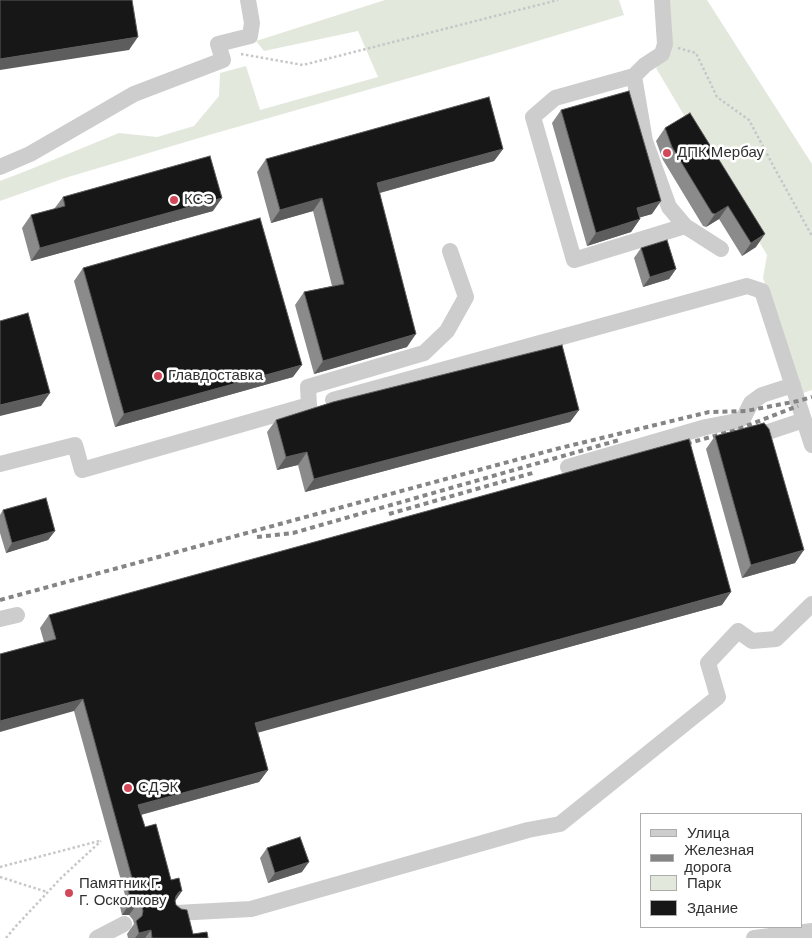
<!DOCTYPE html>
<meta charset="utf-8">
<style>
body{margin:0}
#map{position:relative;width:812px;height:938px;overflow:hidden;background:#fff;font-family:Helvetica,sans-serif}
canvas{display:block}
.legend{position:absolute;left:640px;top:813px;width:162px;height:115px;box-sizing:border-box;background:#fff;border:1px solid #acacac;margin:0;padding:6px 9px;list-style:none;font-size:15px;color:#303030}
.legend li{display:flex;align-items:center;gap:10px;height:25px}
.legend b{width:25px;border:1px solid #acacac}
</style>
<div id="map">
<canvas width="812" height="938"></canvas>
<ul class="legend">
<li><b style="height:6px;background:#cdcdcd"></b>Улица</li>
<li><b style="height:6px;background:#858585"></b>Железная дорога</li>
<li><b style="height:14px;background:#e3e8dd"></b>Парк</li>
<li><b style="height:14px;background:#171717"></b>Здание</li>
</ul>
</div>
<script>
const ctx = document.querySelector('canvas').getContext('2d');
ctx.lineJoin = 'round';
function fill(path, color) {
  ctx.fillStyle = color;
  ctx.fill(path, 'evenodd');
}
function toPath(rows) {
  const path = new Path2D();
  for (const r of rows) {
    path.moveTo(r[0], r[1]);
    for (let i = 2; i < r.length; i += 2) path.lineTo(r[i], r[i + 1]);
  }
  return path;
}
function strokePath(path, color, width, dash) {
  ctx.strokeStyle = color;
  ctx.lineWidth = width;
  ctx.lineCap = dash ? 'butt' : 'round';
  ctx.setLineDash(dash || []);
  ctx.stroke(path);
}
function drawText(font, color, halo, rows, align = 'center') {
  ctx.font = font + ' Helvetica,sans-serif';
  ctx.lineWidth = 5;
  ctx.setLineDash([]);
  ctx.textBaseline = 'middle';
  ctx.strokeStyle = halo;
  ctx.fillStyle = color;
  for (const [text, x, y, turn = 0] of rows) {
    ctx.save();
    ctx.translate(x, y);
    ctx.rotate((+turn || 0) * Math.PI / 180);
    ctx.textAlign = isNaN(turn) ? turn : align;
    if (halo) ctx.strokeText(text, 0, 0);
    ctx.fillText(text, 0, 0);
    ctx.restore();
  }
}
const green = toPath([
 [385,0,619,0,624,15,504,51,209,135,65,178,0,201,0,181,31,169,119,133,157,137,194,126,219,96,220,73,246,66,260,110,378,77,358,31,264,51,256,41],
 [669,0,707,0,812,164,812,390,803,393,763,278,767,255,656,68,671,53]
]);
const path = toPath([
 [678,48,696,53,717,97,749,120,775,169,812,236],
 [241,54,303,65,558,0],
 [0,867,99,841],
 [0,877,47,892],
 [6,938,16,926,61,878,101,841]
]);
const minor = toPath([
 [662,0,665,44,662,54,645,65,634,76,645,141,669,207,685,226,721,249],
 [634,76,555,98,533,117,574,260,685,226],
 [0,167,30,154,134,94,223,60,218,44,250,36,252,23,248,0],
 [333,400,747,286,762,291,812,445],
 [765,433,804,420],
 [0,464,75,445,82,470,309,405,308,387,424,353,447,331,466,297,450,251],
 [568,467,706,427,737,421,744,417,751,403,762,395,793,385],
 [0,619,17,615],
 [176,913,251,909,528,830,560,824,718,697,708,663,738,631,752,641,776,639,812,604],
 [97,938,124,924],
 [754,938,812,931]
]);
const rail = toPath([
 [678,446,736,430,798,406],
 [389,514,536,472],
 [257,537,293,533,619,440],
 [0,600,556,449,709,412,746,411,798,401,812,397]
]);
const wall = toPath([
 [561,110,652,214,640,217,640,219,631,232,587,246,552,123],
 [690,113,756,247,742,256,719,219,706,227,703,226,663,160,656,141,665,128],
 [503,149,494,161,380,193,407,347,314,374,295,305,304,292,332,286,313,211,271,223,257,172,266,159],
 [63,197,213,211,31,261,22,228,31,215,54,209],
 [641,248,676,269,669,279,643,287,634,258],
 [83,268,293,377,115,427,74,281],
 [579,410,570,422,305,492,298,465,277,470,267,432,276,420],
 [715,436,795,563,742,578,706,449],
 [3,510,55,531,48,540,6,553,0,533,0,515],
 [722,605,258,732,268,770,259,782,141,815,145,827,171,880,182,891,175,901,176,905,193,934,208,938,128,938,127,934,134,924,133,920,129,915,122,915,119,903,125,895,74,711,44,642,40,628,49,615],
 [267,848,302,872,268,883,260,858]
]);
const shadedWall = toPath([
 [138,37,129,50,0,70,0,59],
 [503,149,494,161,368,196,377,183],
 [222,198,213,211,31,261,40,248],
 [322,198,313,211,271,223,280,210],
 [661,201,652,214,628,221,637,208],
 [728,206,719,219,706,227,715,214],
 [640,219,631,232,587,246,596,233],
 [765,234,756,247,742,256,751,243],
 [676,269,669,279,643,287,650,277],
 [416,334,407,347,314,374,323,361],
 [302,365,293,377,115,427,124,414],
 [50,393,41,406,0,416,0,405],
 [579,410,570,422,305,492,314,479],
 [307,452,298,465,277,470,286,457],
 [55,531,48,540,6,553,12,543],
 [804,550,795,563,742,578,751,565],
 [731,592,722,605,246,736,255,723],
 [83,699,74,711,0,732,0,721],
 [268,770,259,782,129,818,138,805],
 [309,862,302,872,268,883,275,873],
 [182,891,173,904,176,896,179,892],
 [131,902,138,903,129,915,122,915],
 [151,930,145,938,135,938,139,933]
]);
const building = toPath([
 [0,0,132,0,138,37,0,59,0,0],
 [629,91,661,201,637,208,640,219,596,233,561,110,629,91],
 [489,97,503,149,377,183,416,334,323,361,304,292,344,284,322,198,280,210,266,159,489,97],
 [690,113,765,234,751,243,728,206,715,214,712,213,672,147,665,128,690,113],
 [210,156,222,198,40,248,31,215,65,206,63,197,210,156],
 [260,218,302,365,124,414,83,268,260,218],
 [667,240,676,269,650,277,641,248,667,240],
 [28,313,50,393,0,405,0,321,28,313],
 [562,345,579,410,314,479,307,452,286,457,276,420,333,402,562,345],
 [764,423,769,429,804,550,751,565,715,436,764,423],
 [689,439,731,592,255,723,268,770,138,805,145,827,156,824,171,880,179,878,182,891,179,892,176,896,175,901,176,905,181,909,187,910,193,934,207,932,208,938,152,938,151,930,139,933,136,921,142,916,143,911,142,907,138,903,131,902,128,890,135,889,83,699,0,721,0,654,56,639,49,615,689,439],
 [46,498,55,531,12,543,3,510,46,498],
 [300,837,309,862,275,873,267,848,300,837]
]);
const markers = [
 [667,153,5,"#d14959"],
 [174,200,5,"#d14959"],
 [158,376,5,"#d14959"],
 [128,788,5,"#d14959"],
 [69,893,5,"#d14959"]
];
const poiNames = [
 ["ДПК Мербау",677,153],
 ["КСЭ",184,200],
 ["Главдоставка",168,376],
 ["СДЭК",138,788],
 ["Памятник Г.",79,884],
 ["Г. Осколкову",79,901]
];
fill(green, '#e3e8dd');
strokePath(path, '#c7c7c7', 2.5, [2.5, 2.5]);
strokePath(minor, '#cdcdcd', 16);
strokePath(rail, '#858585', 4, [5, 4]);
fill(wall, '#8b8b8b');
fill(shadedWall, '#5d5d5d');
fill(building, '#171717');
strokePath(building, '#5d5d5d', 1);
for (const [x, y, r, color] of markers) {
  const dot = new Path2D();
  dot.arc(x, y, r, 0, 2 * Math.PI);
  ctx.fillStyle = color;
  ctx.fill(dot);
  strokePath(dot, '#fff', 2);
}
drawText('15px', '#303030', '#fff', poiNames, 'left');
</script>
